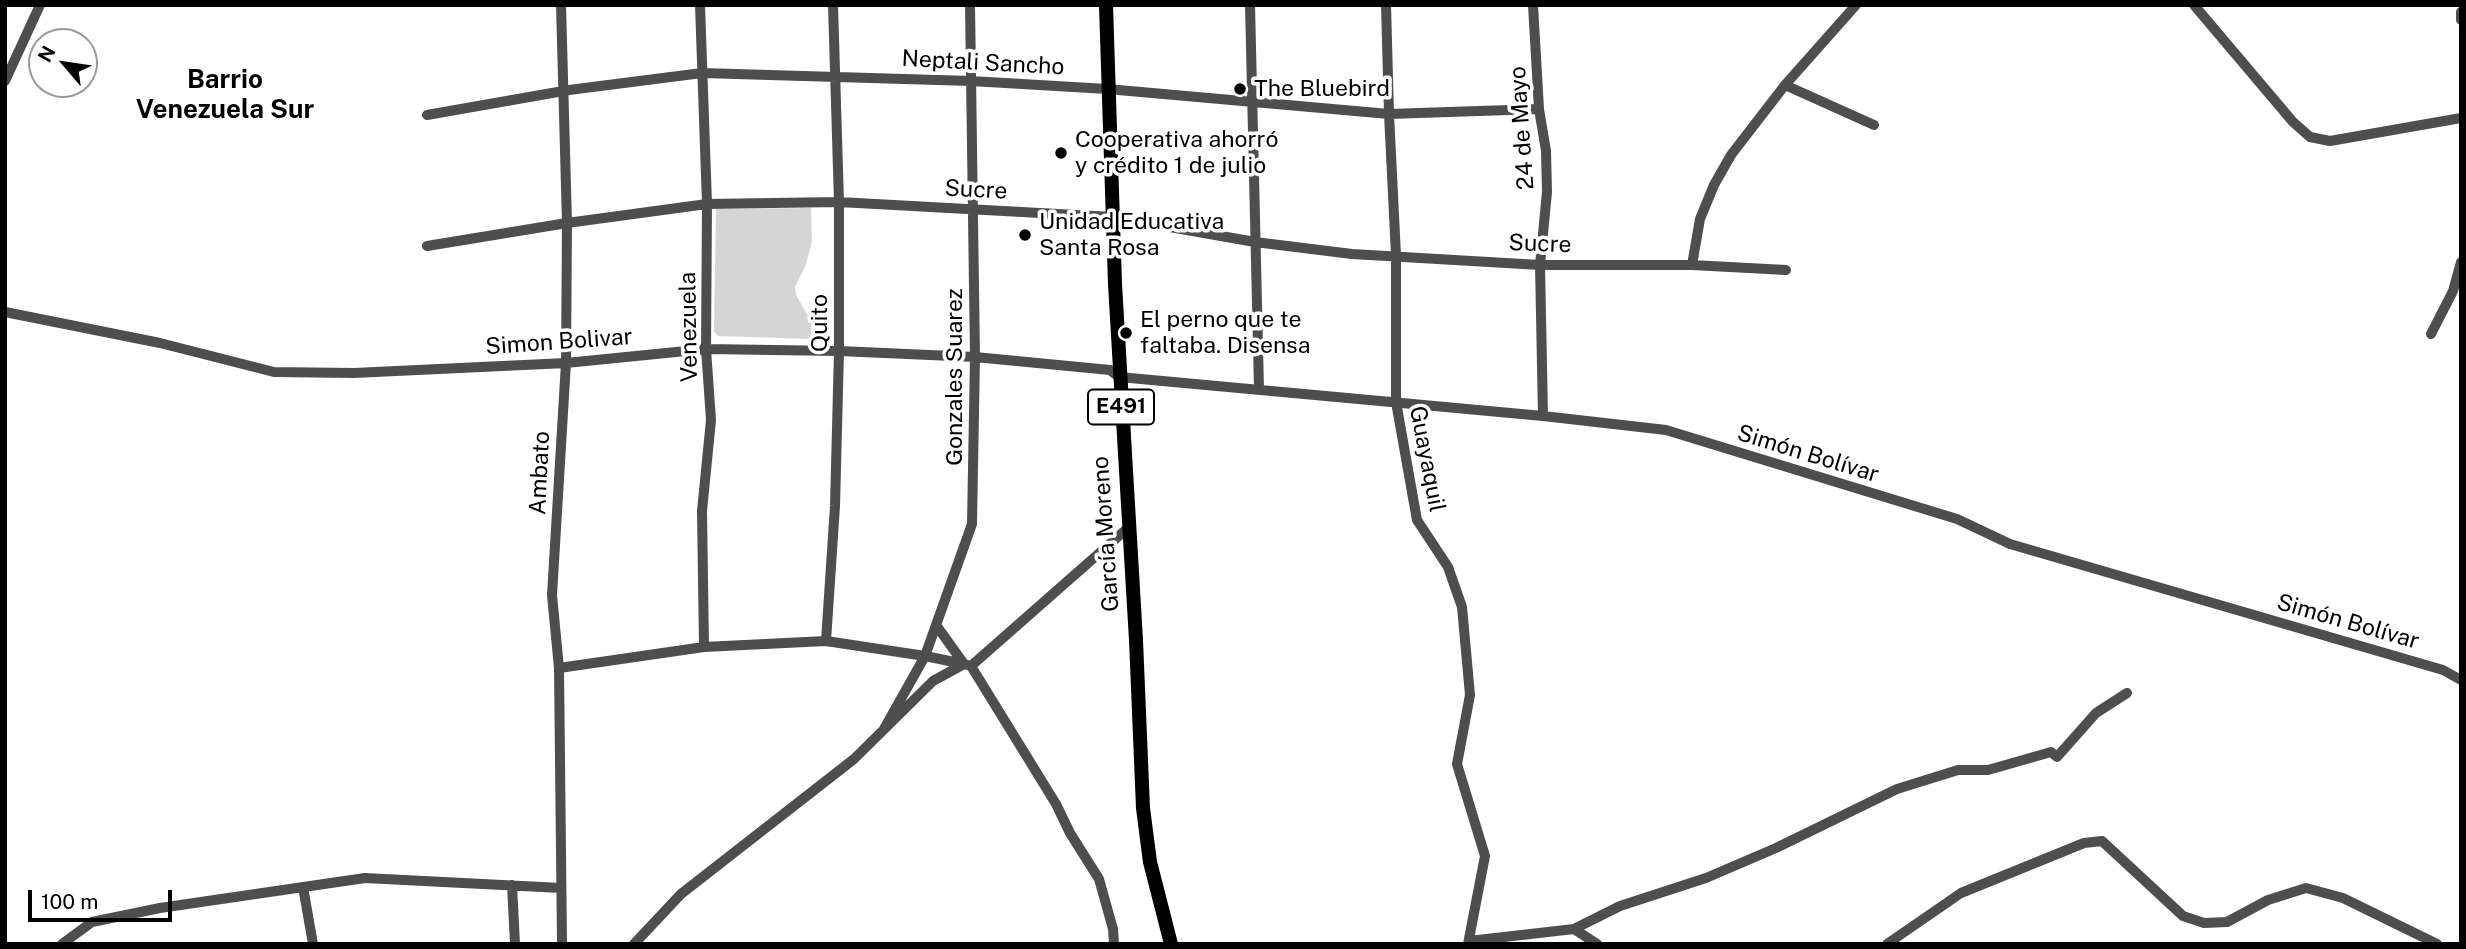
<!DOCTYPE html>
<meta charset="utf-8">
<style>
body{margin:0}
#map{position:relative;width:2466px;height:949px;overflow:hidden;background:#fff;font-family:"Public Sans",sans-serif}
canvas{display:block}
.frame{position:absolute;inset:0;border:7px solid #000;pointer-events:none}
.north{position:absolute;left:28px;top:28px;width:70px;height:70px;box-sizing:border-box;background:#fff;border:2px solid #999;border-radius:50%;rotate:299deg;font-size:19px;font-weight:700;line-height:28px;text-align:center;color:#000}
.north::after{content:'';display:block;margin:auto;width:24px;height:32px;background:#000;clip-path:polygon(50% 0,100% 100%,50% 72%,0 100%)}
.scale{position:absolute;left:28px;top:890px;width:144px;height:32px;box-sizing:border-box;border:4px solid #000;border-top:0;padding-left:9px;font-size:21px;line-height:24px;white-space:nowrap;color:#000;-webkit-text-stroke:5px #fff;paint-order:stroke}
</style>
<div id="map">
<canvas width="2466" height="949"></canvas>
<div class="frame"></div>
<div class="north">N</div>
<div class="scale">100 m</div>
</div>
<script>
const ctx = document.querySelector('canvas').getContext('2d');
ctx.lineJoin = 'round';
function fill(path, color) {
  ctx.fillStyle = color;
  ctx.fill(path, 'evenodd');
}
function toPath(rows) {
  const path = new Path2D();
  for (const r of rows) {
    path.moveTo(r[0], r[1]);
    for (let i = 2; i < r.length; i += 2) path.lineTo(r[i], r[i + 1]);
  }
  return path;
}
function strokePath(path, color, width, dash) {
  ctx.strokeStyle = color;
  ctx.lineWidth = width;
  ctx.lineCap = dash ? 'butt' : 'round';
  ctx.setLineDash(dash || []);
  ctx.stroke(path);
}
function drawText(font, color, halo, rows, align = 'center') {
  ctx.font = font + ' "Public Sans",sans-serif';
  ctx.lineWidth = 7;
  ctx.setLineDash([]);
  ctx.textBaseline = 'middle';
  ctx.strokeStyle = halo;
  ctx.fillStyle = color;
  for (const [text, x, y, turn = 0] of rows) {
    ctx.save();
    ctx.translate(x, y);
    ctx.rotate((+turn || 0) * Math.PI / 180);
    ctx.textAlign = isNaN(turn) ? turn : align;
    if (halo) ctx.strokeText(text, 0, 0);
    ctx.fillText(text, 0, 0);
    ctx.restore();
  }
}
const green = toPath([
 [811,208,812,242,805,267,795,287,796,295,811,321,812,339,718,336,714,332,716,209]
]);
const minor = toPath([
 [561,5,567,223,566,363,552,595,559,668,562,944],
 [700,5,707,204,706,349,711,420,702,511,704,647],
 [1250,5,1259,389],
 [1386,5,1389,114,1396,255,1396,402,1417,520,1448,567,1462,607,1470,695,1457,764,1485,856,1468,944],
 [1533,5,1539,109,1546,151,1547,192,1540,265,1543,416],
 [2194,5,2293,122,2310,137,2330,141,2461,118],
 [2461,12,2461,20],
 [5,81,40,5],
 [1785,85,1874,125],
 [427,115,569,90,702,73,971,81,1107,89,1389,114,1539,109],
 [427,246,567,223,707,204,839,202,1113,217,1255,242,1352,254,1540,265,1692,265,1786,270],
 [1692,265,1700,219,1714,185,1731,155,1785,85,1856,5],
 [5,312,160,343,274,372,354,373,566,363,706,349,839,351,975,357,1110,370,1119,377,1543,416,1666,430,1957,519,2010,544,2443,670,2461,680],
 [2431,334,2453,291,2461,262],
 [936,625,964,664],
 [826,641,835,506,839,351,839,202,833,5],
 [971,666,1056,804,1070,833,1099,879,1113,929,1114,944],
 [559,668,704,647,826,641,925,656,964,664],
 [884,729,925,656,972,524,975,357,970,5],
 [512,885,515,944],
 [303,887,313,944],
 [1574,929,1620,906,1706,878,1776,848,1897,789,1958,770,1988,770,2051,752,2057,757,2096,713,2127,693],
 [1469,941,1574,929,1597,944],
 [62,944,92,922,160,908,365,878,561,888],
 [634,944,681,894,854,759,933,681,964,664,971,666,1129,527],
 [1887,944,1961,893,2084,843,2102,841,2183,916,2204,923,2227,922,2268,900,2306,888,2343,898,2437,944]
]);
const highway = toPath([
 [1106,5,1115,284,1136,640,1143,808,1150,862,1171,944]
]);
const markers = [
 [1240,89,7,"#000"],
 [1061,153,7,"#000"],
 [1025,235,7,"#000"],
 [1126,333,7,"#000"]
];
const shields = [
 [1121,407,66]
];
const shieldNames = [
 ["E491",1121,407]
];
const streetNames = [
 ["Neptali Sancho",983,63,3],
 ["24 de Mayo",1522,128,-94],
 ["Sucre",976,190,3],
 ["Sucre",1540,244,2],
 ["Quito",820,323,-90],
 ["Venezuela",689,327,-91],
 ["Simon Bolivar",559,342,-4],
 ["Gonzales Suarez",955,377,-90],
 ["Simón Bolívar",1808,454,17],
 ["Guayaquil",1427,459,79],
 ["Ambato",540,473,-87],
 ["García Moreno",1106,534,-94],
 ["Simón Bolívar",2348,622,16]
];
const poiNames = [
 ["The Bluebird",1254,89],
 ["Cooperativa ahorró",1075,140],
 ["y crédito 1 de julio",1075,166],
 ["Unidad Educativa",1039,222],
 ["Santa Rosa",1039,248],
 ["El perno que te",1140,320],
 ["faltaba. Disensa",1140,346]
];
const quarterNames = [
 ["Barrio",225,80],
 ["Venezuela Sur",225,110]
];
fill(green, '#d5d5d5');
strokePath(minor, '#4e4e4e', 10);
strokePath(highway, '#000', 14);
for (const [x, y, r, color] of markers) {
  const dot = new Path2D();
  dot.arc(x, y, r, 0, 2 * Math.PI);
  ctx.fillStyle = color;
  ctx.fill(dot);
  strokePath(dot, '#fff', 2.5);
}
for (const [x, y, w] of shields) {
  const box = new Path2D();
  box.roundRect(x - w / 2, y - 17.5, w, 35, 5);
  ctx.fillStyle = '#fff';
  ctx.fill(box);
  strokePath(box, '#000', 2);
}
drawText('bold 21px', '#000', null, shieldNames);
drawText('23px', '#000', '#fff', streetNames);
drawText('23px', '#000', '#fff', poiNames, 'left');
drawText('bold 26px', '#000', '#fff', quarterNames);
</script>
